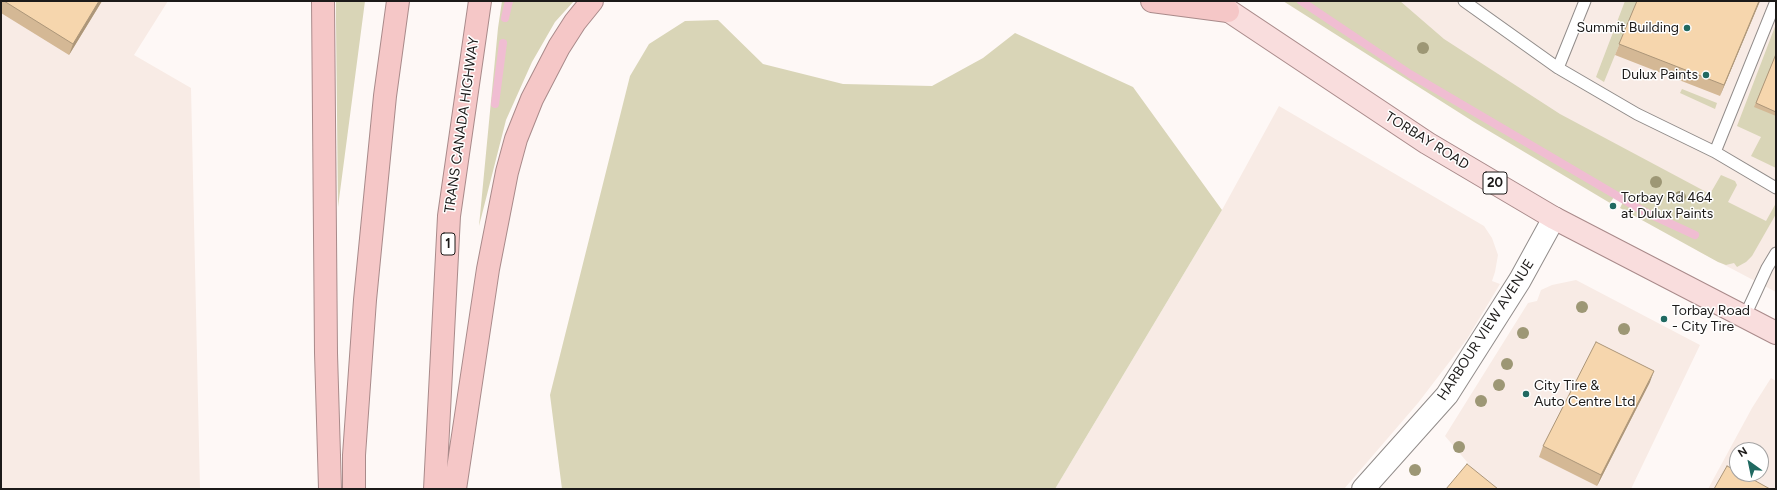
<!DOCTYPE html>
<style>
body{margin:0}
#map{position:relative;width:1777px;height:490px;overflow:hidden;background:#fef8f6;font-family:Figtree,sans-serif}
canvas{display:block}
.frame{position:absolute;inset:0;border:2px solid #1c1a19;pointer-events:none}
.north{position:absolute;left:1729px;top:442px;width:40px;height:40px;box-sizing:border-box;background:#fff;border:1px solid #a4a3a3;border-radius:50%;rotate:327deg;font-size:11px;font-weight:700;line-height:16px;text-align:center;color:#1c1a19}
.north::after{content:'';display:block;margin:auto;width:14px;height:18px;background:#206961;clip-path:polygon(50% 0,100% 100%,50% 72%,0 100%)}
</style>
<div id="map">
<canvas width="1777" height="490"></canvas>
<div class="frame"></div>
<div class="north">N</div>
</div>
<script>
const ctx = document.querySelector('canvas').getContext('2d');
ctx.lineJoin = 'round';
function fill(path, color) {
  ctx.fillStyle = color;
  ctx.fill(path, 'evenodd');
}
function toPath(rows) {
  const path = new Path2D();
  for (const r of rows) {
    path.moveTo(r[0], r[1]);
    for (let i = 2; i < r.length; i += 2) path.lineTo(r[i], r[i + 1]);
  }
  return path;
}
function strokePath(path, color, width, dash) {
  ctx.strokeStyle = color;
  ctx.lineWidth = width;
  ctx.lineCap = dash ? 'butt' : 'round';
  ctx.setLineDash(dash || []);
  ctx.stroke(path);
}
function drawText(font, color, halo, rows, align = 'center') {
  ctx.font = font + ' Figtree,sans-serif';
  ctx.lineWidth = 3;
  ctx.setLineDash([]);
  ctx.textBaseline = 'middle';
  ctx.strokeStyle = halo;
  ctx.fillStyle = color;
  for (const [text, x, y, turn = 0] of rows) {
    ctx.save();
    ctx.translate(x, y);
    ctx.rotate((+turn || 0) * Math.PI / 180);
    ctx.textAlign = isNaN(turn) ? turn : align;
    if (halo) ctx.strokeText(text, 0, 0);
    ctx.fillText(text, 0, 0);
    ctx.restore();
  }
}
const built = toPath([
 [1,1,168,1,134,55,191,88,200,489,1,489],
 [1372,1,1776,1,1776,292,1698,251],
 [1279,106,1484,226,1492,238,1498,255,1495,272,1492,281,1500,284,1467,339,1418,403,1344,489,1055,489,1222,210],
 [1576,280,1700,345,1631,489,1490,489,1445,436,1528,303,1537,301,1541,290,1552,285],
 [1771,378,1776,381,1776,489,1708,489,1752,408],
 [1737,450,1761,450,1761,474,1737,474]
]);
const green = toPath([
 [336,1,365,1,338,207,336,21],
 [502,1,574,1,555,22,532,62,506,120,479,226,498,28],
 [1283,1,1400,1,1444,39,1560,114,1710,194,1721,175,1735,181,1737,185,1728,202,1766,221,1776,203,1776,214,1752,256,1746,262,1737,267,1734,263,1726,265,1718,262,1620,208,1623,202,1614,197,1610,203,1474,122],
 [1625,1,1637,1,1604,82,1596,77],
 [718,20,763,64,843,84,932,86,983,58,1015,33,1133,87,1222,210,1055,489,562,489,550,395,630,76,649,44,685,21],
 [1776,24,1775,42,1776,168,1751,156,1761,137,1737,126],
 [1682,89,1717,103,1715,109,1680,93]
]);
const stream = toPath([
 [1301,1,1410,74,1643,211,1695,235],
 [505,18,509,1],
 [495,104,503,43]
]);
const service = toPath([
 [1464,1,1558,68,1637,114,1715,152,1776,188],
 [1558,68,1585,1],
 [1715,152,1776,1],
 [1744,318,1767,268,1776,253]
]);
const minor = toPath([
 [1363,489,1447,395,1520,280,1554,218]
]);
const primary = toPath([
 [1214,1,1427,143,1554,218,1776,333]
]);
const motorway = toPath([
 [323,1,326,353,330,489],
 [1152,1,1228,11],
 [354,489,354,455,365,300,385,96,398,1],
 [435,489,449,216,480,1],
 [455,489,488,269,507,172,516,139,532,99,559,47,575,22,592,1]
]);
const trees = [
 [1423,48],
 [1656,182],
 [1680,197],
 [1582,307],
 [1624,329],
 [1523,333],
 [1507,364],
 [1499,385],
 [1481,401],
 [1459,447],
 [1415,470]
];
const wall = toPath([
 [1,1,102,1,69,55,1,13],
 [1637,1,1760,1,1720,96,1615,55],
 [1776,54,1776,116,1754,107],
 [1650,382,1597,486,1539,457,1543,446]
]);
const shadedWall = toPath([
 [99,1,102,1,69,55,73,44],
 [1759,1,1760,1,1720,96,1724,85],
 [1654,371,1650,382,1597,486,1601,475]
]);
const building = toPath([
 [4,1,99,1,73,44,4,1],
 [1637,1,1759,1,1724,85,1619,44,1637,1],
 [1776,54,1776,112,1756,103,1776,54],
 [1596,342,1654,371,1601,475,1543,446,1596,342],
 [1467,464,1498,489,1446,489,1467,464],
 [1727,466,1737,471,1737,474,1743,474,1770,489,1714,489,1727,466]
]);
const markers = [
 [1687,28,4,"#206961"],
 [1706,75,4,"#206961"],
 [1613,206,4,"#206961"],
 [1664,319,4,"#206961"],
 [1526,394,4,"#206961"]
];
const shields = [
 [1495,183,24],
 [448,244,14]
];
const shieldNames = [
 ["20",1495,183],
 ["1",448,244]
];
const poiNames = [
 ["Summit Building",1679,28,"right"],
 ["Dulux Paints",1698,75,"right"],
 ["Torbay Rd 464",1621,198],
 ["at Dulux Paints",1621,214],
 ["Torbay Road",1672,311],
 ["- City Tire",1672,327],
 ["City Tire &",1534,386],
 ["Auto Centre Ltd",1534,402]
];
const streetNames = [
 ["TRANS CANADA HIGHWAY",462,125,-82],
 ["TORBAY ROAD",1427,141,32],
 ["HARBOUR VIEW AVENUE",1486,330,-57]
];
fill(built, '#f8ebe5');
fill(green, '#d9d5b7');
strokePath(stream, '#f0bdd2', 8);
strokePath(service, '#918c8a', 13);
strokePath(minor, '#918c8a', 24);
strokePath(primary, '#a98a8a', 24);
strokePath(motorway, '#a98a8a', 24);
strokePath(service, '#fff', 11);
strokePath(minor, '#fff', 22);
strokePath(primary, '#f9dddd', 22);
strokePath(motorway, '#f5c7c7', 22);
ctx.fillStyle = '#9d9775';
for (const [x, y] of trees) {
  ctx.beginPath();
  ctx.arc(x, y, 6, 0, 2 * Math.PI);
  ctx.fill();
}
fill(wall, '#d4b895');
fill(shadedWall, '#ac9679');
fill(building, '#f6d6ad');
strokePath(building, '#ac9679', 1);
for (const [x, y, r, color] of markers) {
  const dot = new Path2D();
  dot.arc(x, y, r, 0, 2 * Math.PI);
  ctx.fillStyle = color;
  ctx.fill(dot);
  strokePath(dot, '#fff', 1.5);
}
for (const [x, y, w] of shields) {
  const box = new Path2D();
  box.roundRect(x - w / 2, y - 11, w, 22, 3);
  ctx.fillStyle = '#fff';
  ctx.fill(box);
  strokePath(box, '#1c1a19', 1);
}
drawText('bold 13px', '#1c1a19', null, shieldNames);
drawText('14px', '#1c1a19', '#fff', poiNames, 'left');
drawText('14px', '#1c1a19', '#fff', streetNames);
</script>
